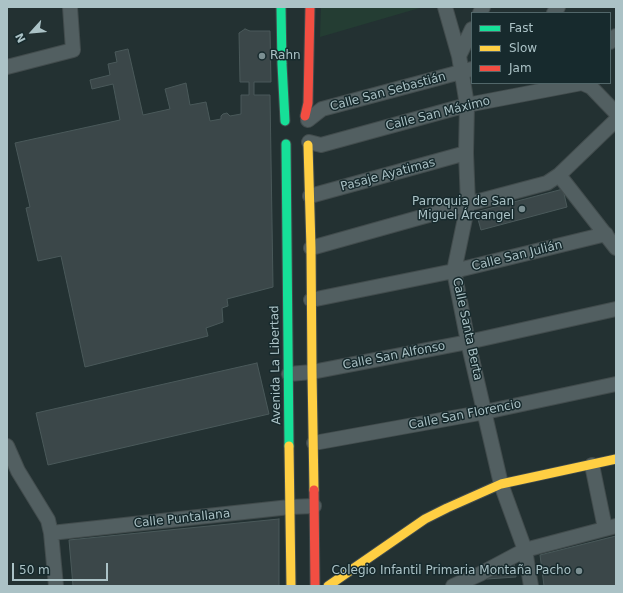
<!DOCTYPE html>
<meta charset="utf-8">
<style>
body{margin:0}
#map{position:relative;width:623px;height:593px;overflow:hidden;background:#233132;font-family:"DejaVu Sans",sans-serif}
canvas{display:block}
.frame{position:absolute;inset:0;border:8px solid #abc2c6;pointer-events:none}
.legend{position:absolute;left:471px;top:12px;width:140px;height:72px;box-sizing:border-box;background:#172a2d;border:1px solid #52676a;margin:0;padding:5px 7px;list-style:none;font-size:12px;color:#abc2c6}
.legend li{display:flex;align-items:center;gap:8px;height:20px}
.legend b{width:20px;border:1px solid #52676a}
.north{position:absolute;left:12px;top:12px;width:40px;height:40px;-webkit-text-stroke:3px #172a2d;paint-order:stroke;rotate:243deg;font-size:11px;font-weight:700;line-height:16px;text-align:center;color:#abc2c6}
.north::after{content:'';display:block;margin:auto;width:14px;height:18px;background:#abc2c6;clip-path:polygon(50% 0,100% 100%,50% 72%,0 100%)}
.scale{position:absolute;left:12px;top:563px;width:96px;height:18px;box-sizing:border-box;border:2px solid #abc2c6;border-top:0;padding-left:5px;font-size:12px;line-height:14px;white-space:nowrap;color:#abc2c6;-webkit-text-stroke:3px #172a2d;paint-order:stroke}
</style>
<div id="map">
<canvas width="623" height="593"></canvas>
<div class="frame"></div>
<ul class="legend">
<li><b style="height:5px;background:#16e098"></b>Fast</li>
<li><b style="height:5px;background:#ffcf43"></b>Slow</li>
<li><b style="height:5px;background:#f24e42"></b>Jam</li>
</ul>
<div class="north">N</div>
<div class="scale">50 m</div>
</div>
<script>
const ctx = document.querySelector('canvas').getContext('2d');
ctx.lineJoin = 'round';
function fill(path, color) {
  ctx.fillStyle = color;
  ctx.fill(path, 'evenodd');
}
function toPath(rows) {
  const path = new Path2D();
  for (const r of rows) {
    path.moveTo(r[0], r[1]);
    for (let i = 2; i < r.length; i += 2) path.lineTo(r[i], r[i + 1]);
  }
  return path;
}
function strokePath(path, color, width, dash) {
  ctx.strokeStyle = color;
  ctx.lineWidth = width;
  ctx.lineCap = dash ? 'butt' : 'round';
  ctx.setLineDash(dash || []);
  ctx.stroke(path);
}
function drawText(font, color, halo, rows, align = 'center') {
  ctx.font = font + ' "DejaVu Sans",sans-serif';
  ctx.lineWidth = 3;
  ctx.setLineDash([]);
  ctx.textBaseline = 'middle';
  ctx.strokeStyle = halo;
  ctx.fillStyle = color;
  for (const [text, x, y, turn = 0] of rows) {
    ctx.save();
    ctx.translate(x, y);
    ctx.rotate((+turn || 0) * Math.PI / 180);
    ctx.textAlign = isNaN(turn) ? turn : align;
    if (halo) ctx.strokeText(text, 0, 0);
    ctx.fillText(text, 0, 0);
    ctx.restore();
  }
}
const green = toPath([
 [321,7,423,7,320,37]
]);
const building = toPath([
 [245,29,250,31,270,31,271,82,254,82,254,95,270,95,273,287,227,299,228,306,222,308,223,322,206,328,208,336,85,367,61,256,38,261,26,208,30,207,15,143,120,120,113,84,92,89,90,80,110,75,108,64,117,62,115,52,128,49,143,115,170,109,165,89,186,83,190,105,206,102,210,121,221,119,221,116,223,114,227,113,230,116,241,114,241,95,249,95,249,82,240,82,239,33,245,29],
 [563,189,567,207,481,230,476,212,563,189],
 [257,363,269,414,48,465,36,413,257,363],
 [279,519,279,586,73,586,69,540,279,519],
 [616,536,616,586,544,586,540,555,616,536],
 [514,564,516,577,487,579,487,575,514,564]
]);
const street = toPath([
 [445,7,459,56,467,105,466,153,468,204,454,271,468,342,501,484,525,550,531,586],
 [480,13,483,7],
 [554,13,558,7],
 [610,42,616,36],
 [459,56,472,29],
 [7,67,73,50,70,7],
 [308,120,322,109,472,69],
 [309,142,321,145,467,105,582,83,591,87,616,113],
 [559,175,616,248],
 [310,196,466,153],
 [311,248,468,204,547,183,559,175,616,120],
 [311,300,454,271,606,234],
 [289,374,312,372,468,342,616,309],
 [314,443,485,412,616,384],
 [7,446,18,471,48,520,51,533,56,586],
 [592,465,605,528],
 [51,533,290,507,314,506],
 [453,586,480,574,525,550,616,526]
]);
const fast = toPath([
 [281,7,282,64,285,121],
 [286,144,289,446]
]);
const slow = toPath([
 [308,145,311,248,312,372,314,490],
 [289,446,291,586],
 [328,586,425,519,447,508,501,484,616,459]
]);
const jam = toPath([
 [305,116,308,103,310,7],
 [314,490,315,586]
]);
const markers = [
 [262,56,4,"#7b8f92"],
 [522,209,4,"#7b8f92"],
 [579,571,4,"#7b8f92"]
];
const poiNames = [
 ["Rahn",270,56,"left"],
 ["Parroquia de San",514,202],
 ["Miguel Árcangel",514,216],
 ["Colegio Infantil Primaria Montaña Pacho",571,571]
];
const streetNames = [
 ["Calle San Sebastián",388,92,-15],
 ["Calle San Máximo",438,114,-14],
 ["Pasaje Ayatimas",388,175,-15],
 ["Calle San Julián",517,256,-14],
 ["Calle Santa Berta",467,329,78],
 ["Calle San Alfonso",394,356,-11],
 ["Avenida La Libertad",276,365,-91],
 ["Calle San Florencio",465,415,-11],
 ["Calle Puntallana",182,519,-6]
];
fill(green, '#243d33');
fill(building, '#3b4749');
strokePath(building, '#4a595a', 1);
strokePath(street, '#424c4d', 16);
strokePath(fast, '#424c4d', 11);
strokePath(slow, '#424c4d', 11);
strokePath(jam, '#424c4d', 11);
strokePath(street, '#525f61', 14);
strokePath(fast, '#16e098', 9);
strokePath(slow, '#ffcf43', 9);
strokePath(jam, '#f24e42', 9);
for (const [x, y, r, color] of markers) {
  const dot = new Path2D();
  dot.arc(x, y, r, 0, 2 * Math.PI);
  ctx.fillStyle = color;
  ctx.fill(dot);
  strokePath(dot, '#172a2d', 1.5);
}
drawText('12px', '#abc2c6', '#172a2d', poiNames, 'right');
drawText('12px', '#abc2c6', '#172a2d', streetNames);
</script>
